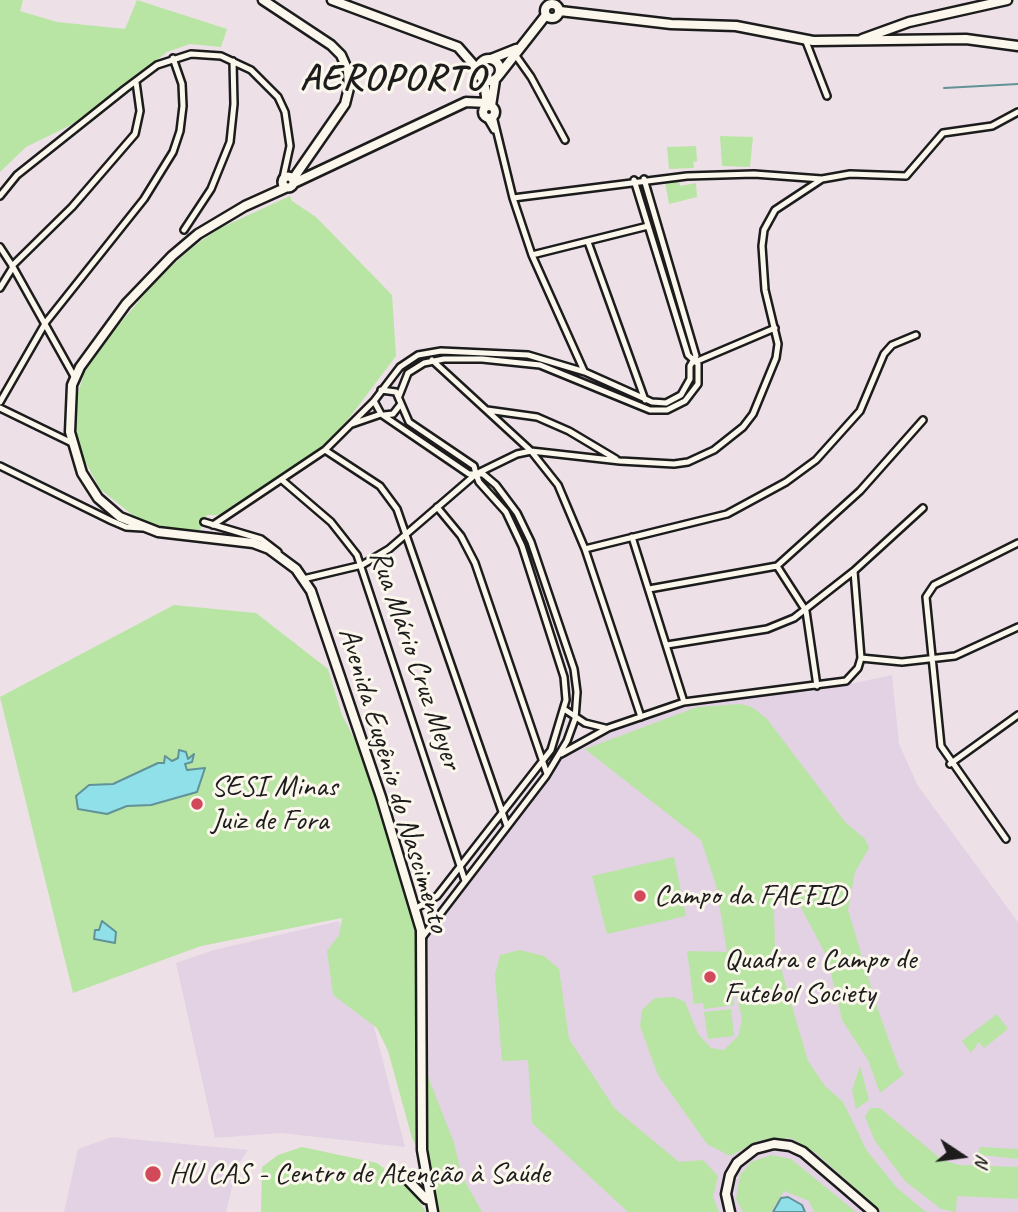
<!DOCTYPE html>
<meta charset="utf-8">
<style>
body{margin:0}
#map{position:relative;width:1018px;height:1212px;overflow:hidden;background:#ede1e7;font-family:Caveat,sans-serif}
canvas{display:block}
.north{position:absolute;left:927px;top:1121px;width:70px;height:70px;-webkit-text-stroke:5px #fbf7ec;paint-order:stroke;rotate:103deg;font-size:19px;font-weight:700;line-height:28px;text-align:center;color:#1c1c1c}
.north::after{content:'';display:block;margin:auto;width:24px;height:32px;background:#1c1c1c;clip-path:polygon(50% 0,100% 100%,50% 72%,0 100%)}
</style>
<div id="map">
<canvas width="1018" height="1212"></canvas>
<div class="north">N</div>
</div>
<script>
const ctx = document.querySelector('canvas').getContext('2d');
ctx.lineJoin = 'round';
function fill(path, color) {
  ctx.fillStyle = color;
  ctx.fill(path, 'evenodd');
}
function toPath(rows) {
  const path = new Path2D();
  for (const r of rows) {
    if (r.length === 3) {
      path.moveTo(r[0] + r[2], r[1]);
      path.arc(r[0], r[1], r[2], 0, 2 * Math.PI);
      continue;
    }
    path.moveTo(r[0], r[1]);
    for (let i = 2; i < r.length; i += 2) path.lineTo(r[i], r[i + 1]);
  }
  return path;
}
function strokePath(path, color, width, dash) {
  ctx.strokeStyle = color;
  ctx.lineWidth = width;
  ctx.lineCap = dash ? 'butt' : 'round';
  ctx.setLineDash(dash || []);
  ctx.stroke(path);
}
function drawText(font, color, halo, rows, align = 'center') {
  ctx.font = font + ' Caveat,sans-serif';
  ctx.lineWidth = 6;
  ctx.setLineDash([]);
  ctx.textBaseline = 'middle';
  ctx.strokeStyle = halo;
  ctx.fillStyle = color;
  for (const [text, x, y, turn = 0] of rows) {
    ctx.save();
    ctx.translate(x, y);
    ctx.rotate((+turn || 0) * Math.PI / 180);
    ctx.textAlign = isNaN(turn) ? turn : align;
    if (halo) ctx.strokeText(text, 0, 0);
    ctx.fillText(text, 0, 0);
    ctx.restore();
  }
}
const built = toPath([
 [892,675,899,744,918,786,1018,922,1018,1212,438,1212,426,1169,424,937,554,767,568,752,594,738,688,705,715,699,817,691],
 [339,921,372,1019,405,1147,281,1133,215,1138,176,963,214,950],
 [112,1137,162,1142,248,1150,237,1166,226,1212,64,1212,78,1149]
]);
const green = toPath([
 [0,0,23,0,20,11,57,22,125,29,137,0,227,29,221,47,190,44,167,52,83,119,26,147,0,172],
 [720,136,753,137,750,167,722,166],
 [696,146,697,161,693,162,694,168,669,169,667,147],
 [679,180,680,186,696,183,697,197,669,204,665,181],
 [290,196,292,201,316,217,392,295,396,356,328,446,223,515,207,515,200,530,164,529,140,521,100,489,80,452,73,428,73,408,88,362,158,278,193,247,218,229],
 [174,605,256,613,328,669,342,715,393,813,400,864,414,914,420,980,420,1056,454,1143,462,1176,482,1212,440,1212,427,1168,412,1138,388,1051,377,1028,333,995,327,951,339,935,342,918,201,946,73,993,0,697],
 [740,704,752,707,767,719,845,822,865,839,869,848,855,872,848,910,878,1010,899,1068,904,1074,880,1093,868,1060,842,1020,827,957,797,900,780,887,774,909,775,948,808,1061,825,1086,843,1102,867,1151,897,1188,926,1212,882,1212,816,1153,791,1138,760,1140,730,1156,707,1144,658,1075,640,1026,642,1010,655,998,674,997,685,1002,698,1034,711,1048,724,1050,739,1035,742,1018,731,975,734,1005,704,1009,703,1003,694,1004,687,951,727,952,729,964,716,885,701,840,585,749,697,707],
 [674,857,686,916,607,934,592,876],
 [520,950,544,956,559,969,569,1039,615,1109,679,1162,703,1160,718,1176,713,1197,719,1212,628,1212,532,1123,528,1060,502,1061,495,975,500,955],
 [731,1009,734,1036,708,1039,704,1012],
 [997,1014,1008,1029,984,1048,979,1042,971,1053,962,1041],
 [860,1066,869,1100,856,1109,852,1090],
 [870,1108,880,1108,942,1160,959,1165,1018,1167,1018,1199,957,1196,956,1212,941,1209,905,1181,875,1141,865,1117],
 [302,1147,377,1163,411,1189,426,1212,261,1212,262,1167,278,1155],
 [980,1147,1018,1149,1018,1159,981,1155,978,1152],
 [771,1155,791,1159,856,1212,814,1212,809,1201,784,1191,771,1212,743,1212,736,1199,740,1175,751,1162]
]);
const water = toPath([
 [179,750,186,752,188,759,194,754,192,762,185,764,187,770,205,768,197,792,151,805,127,806,107,814,78,809,76,796,89,785,113,784,158,763,164,763,165,756,172,761,178,758,179,750],
 [102,921,116,932,115,943,94,939,95,930,99,930,102,921],
 [788,1197,802,1205,805,1212,773,1212,781,1198,788,1197]
]);
const stream = toPath([
 [944,88,1018,84]
]);
const street = toPath([
 [805,39,827,96],
 [514,53,531,77,565,140],
 [493,116,513,198,532,255,584,371],
 [487,118,494,130],
 [0,196,17,175,125,89,157,65,191,54,221,56,251,70,278,97,285,112,290,146,283,178],
 [513,198,687,176,754,174,822,179],
 [184,230,211,189,230,142,234,104,233,61],
 [588,242,645,400],
 [0,247,13,267,0,288],
 [532,255,648,226],
 [12,266,72,207,135,134,140,111,136,82],
 [13,267,75,378],
 [432,360,531,451,558,485,585,549,641,717],
 [695,362,775,328],
 [381,390,396,392,409,422,474,466,476,474,483,474,496,485,517,513,531,542,574,669,577,692,575,719,567,741,546,776,421,939],
 [399,396,408,373,424,363,444,359,482,359,540,365,650,410,667,410,685,401,698,384,698,364,688,355,634,180],
 [374,401,381,414,469,474,476,474,479,482,506,512,522,546,564,677,566,700,551,750,437,896,415,909],
 [0,402,46,322,144,199,173,152,180,131,183,106,182,84,173,58],
 [0,408,72,443],
 [487,410,537,417,569,431,616,459],
 [384,415,393,414,400,405],
 [352,424,381,414],
 [325,450,380,486,397,509,507,826],
 [0,466,112,521,126,527,142,528],
 [282,480,331,522,357,555,465,881],
 [437,507,461,536,475,563,547,774],
 [204,522,261,539,278,552],
 [213,525,325,450,374,401,400,367,418,355,441,351,528,355,585,372,652,402,666,403,681,395,690,379,690,366,696,356,644,179],
 [632,537,684,702],
 [585,549,727,514,786,482,816,460,860,411,884,354,892,345,916,335],
 [777,566,806,611,817,686],
 [303,579,362,565,389,549,476,474,517,454,531,451,620,461,674,464,688,462,714,450,743,427,753,414,776,358,778,344,765,290,762,246,764,230,775,210,822,179,850,174,906,176,943,133,992,126,1018,112],
 [649,589,777,566,860,491,923,420],
 [667,645,767,629,794,618,854,571,923,508],
 [861,658,902,662,955,656,1018,627],
 [564,709,585,723,605,728],
 [561,754,608,728,684,702,846,681,858,668,861,658,854,571],
 [950,764,1018,715],
 [1006,839,941,746,926,597,934,585,1018,543]
]);
const secondary = toPath([
 [263,0,331,45,341,55,348,71,349,88,345,104,293,179],
 [332,0,458,47,478,70],
 [552,11,7],
 [560,11,671,24,736,26,813,41,966,39,1018,46],
 [862,39,909,22,1007,0],
 [491,59,516,49],
 [489,70,11],
 [499,75,546,15],
 [484,79,487,106],
 [489,112,6],
 [491,106,495,80],
 [288,182,5.5],
 [294,183,466,102,487,103],
 [285,188,245,206,198,234,172,256,126,304,80,367,72,385,70,432,82,473,98,498,120,517,158,532,253,543,269,549,296,569,311,591,381,797,421,930,422,1150,433,1212],
 [403,1175,426,1199],
 [730,1212,726,1194,730,1175,737,1163,755,1149,774,1144,790,1146,803,1152,873,1212]
]);
const markers = [
 [197,804,7,"#d1495b"],
 [640,896,7,"#d1495b"],
 [710,977,7,"#d1495b"],
 [153,1174,9,"#d1495b"]
];
const streetNames = [
 ["Rua Mário Cruz Meyer",415,660,71],
 ["Avenida Eugênio do Nascimento",393,780,73]
];
const poiNames = [
 ["SESI Minas",211,787],
 ["Juiz de Fora",211,821],
 ["Campo da FAEFID",654,896],
 ["Quadra e Campo de",724,960],
 ["Futebol Society",724,994],
 ["HU CAS - Centro de Atenção à Saúde",169,1174]
];
const districtNames = [
 ["AEROPORTO",393,79]
];
fill(built, '#e3d2e3');
fill(green, '#b8e5a3');
fill(water, '#8fe0e9');
strokePath(water, '#619297', 2);
strokePath(stream, '#619297', 2);
strokePath(street, '#1c1c1c', 10);
strokePath(secondary, '#1c1c1c', 13);
strokePath(street, '#fbf7ec', 5);
strokePath(secondary, '#fbf7ec', 8);
for (const [x, y, r, color] of markers) {
  const dot = new Path2D();
  dot.arc(x, y, r, 0, 2 * Math.PI);
  ctx.fillStyle = color;
  ctx.fill(dot);
  strokePath(dot, '#fbf7ec', 2.5);
}
drawText('30px', '#1c1c1c', '#fbf7ec', streetNames);
drawText('30px', '#1c1c1c', '#fbf7ec', poiNames, 'left');
ctx.letterSpacing = '2px';
drawText('bold 37px', '#1c1c1c', '#fbf7ec', districtNames);
ctx.letterSpacing = '0px';
</script>
